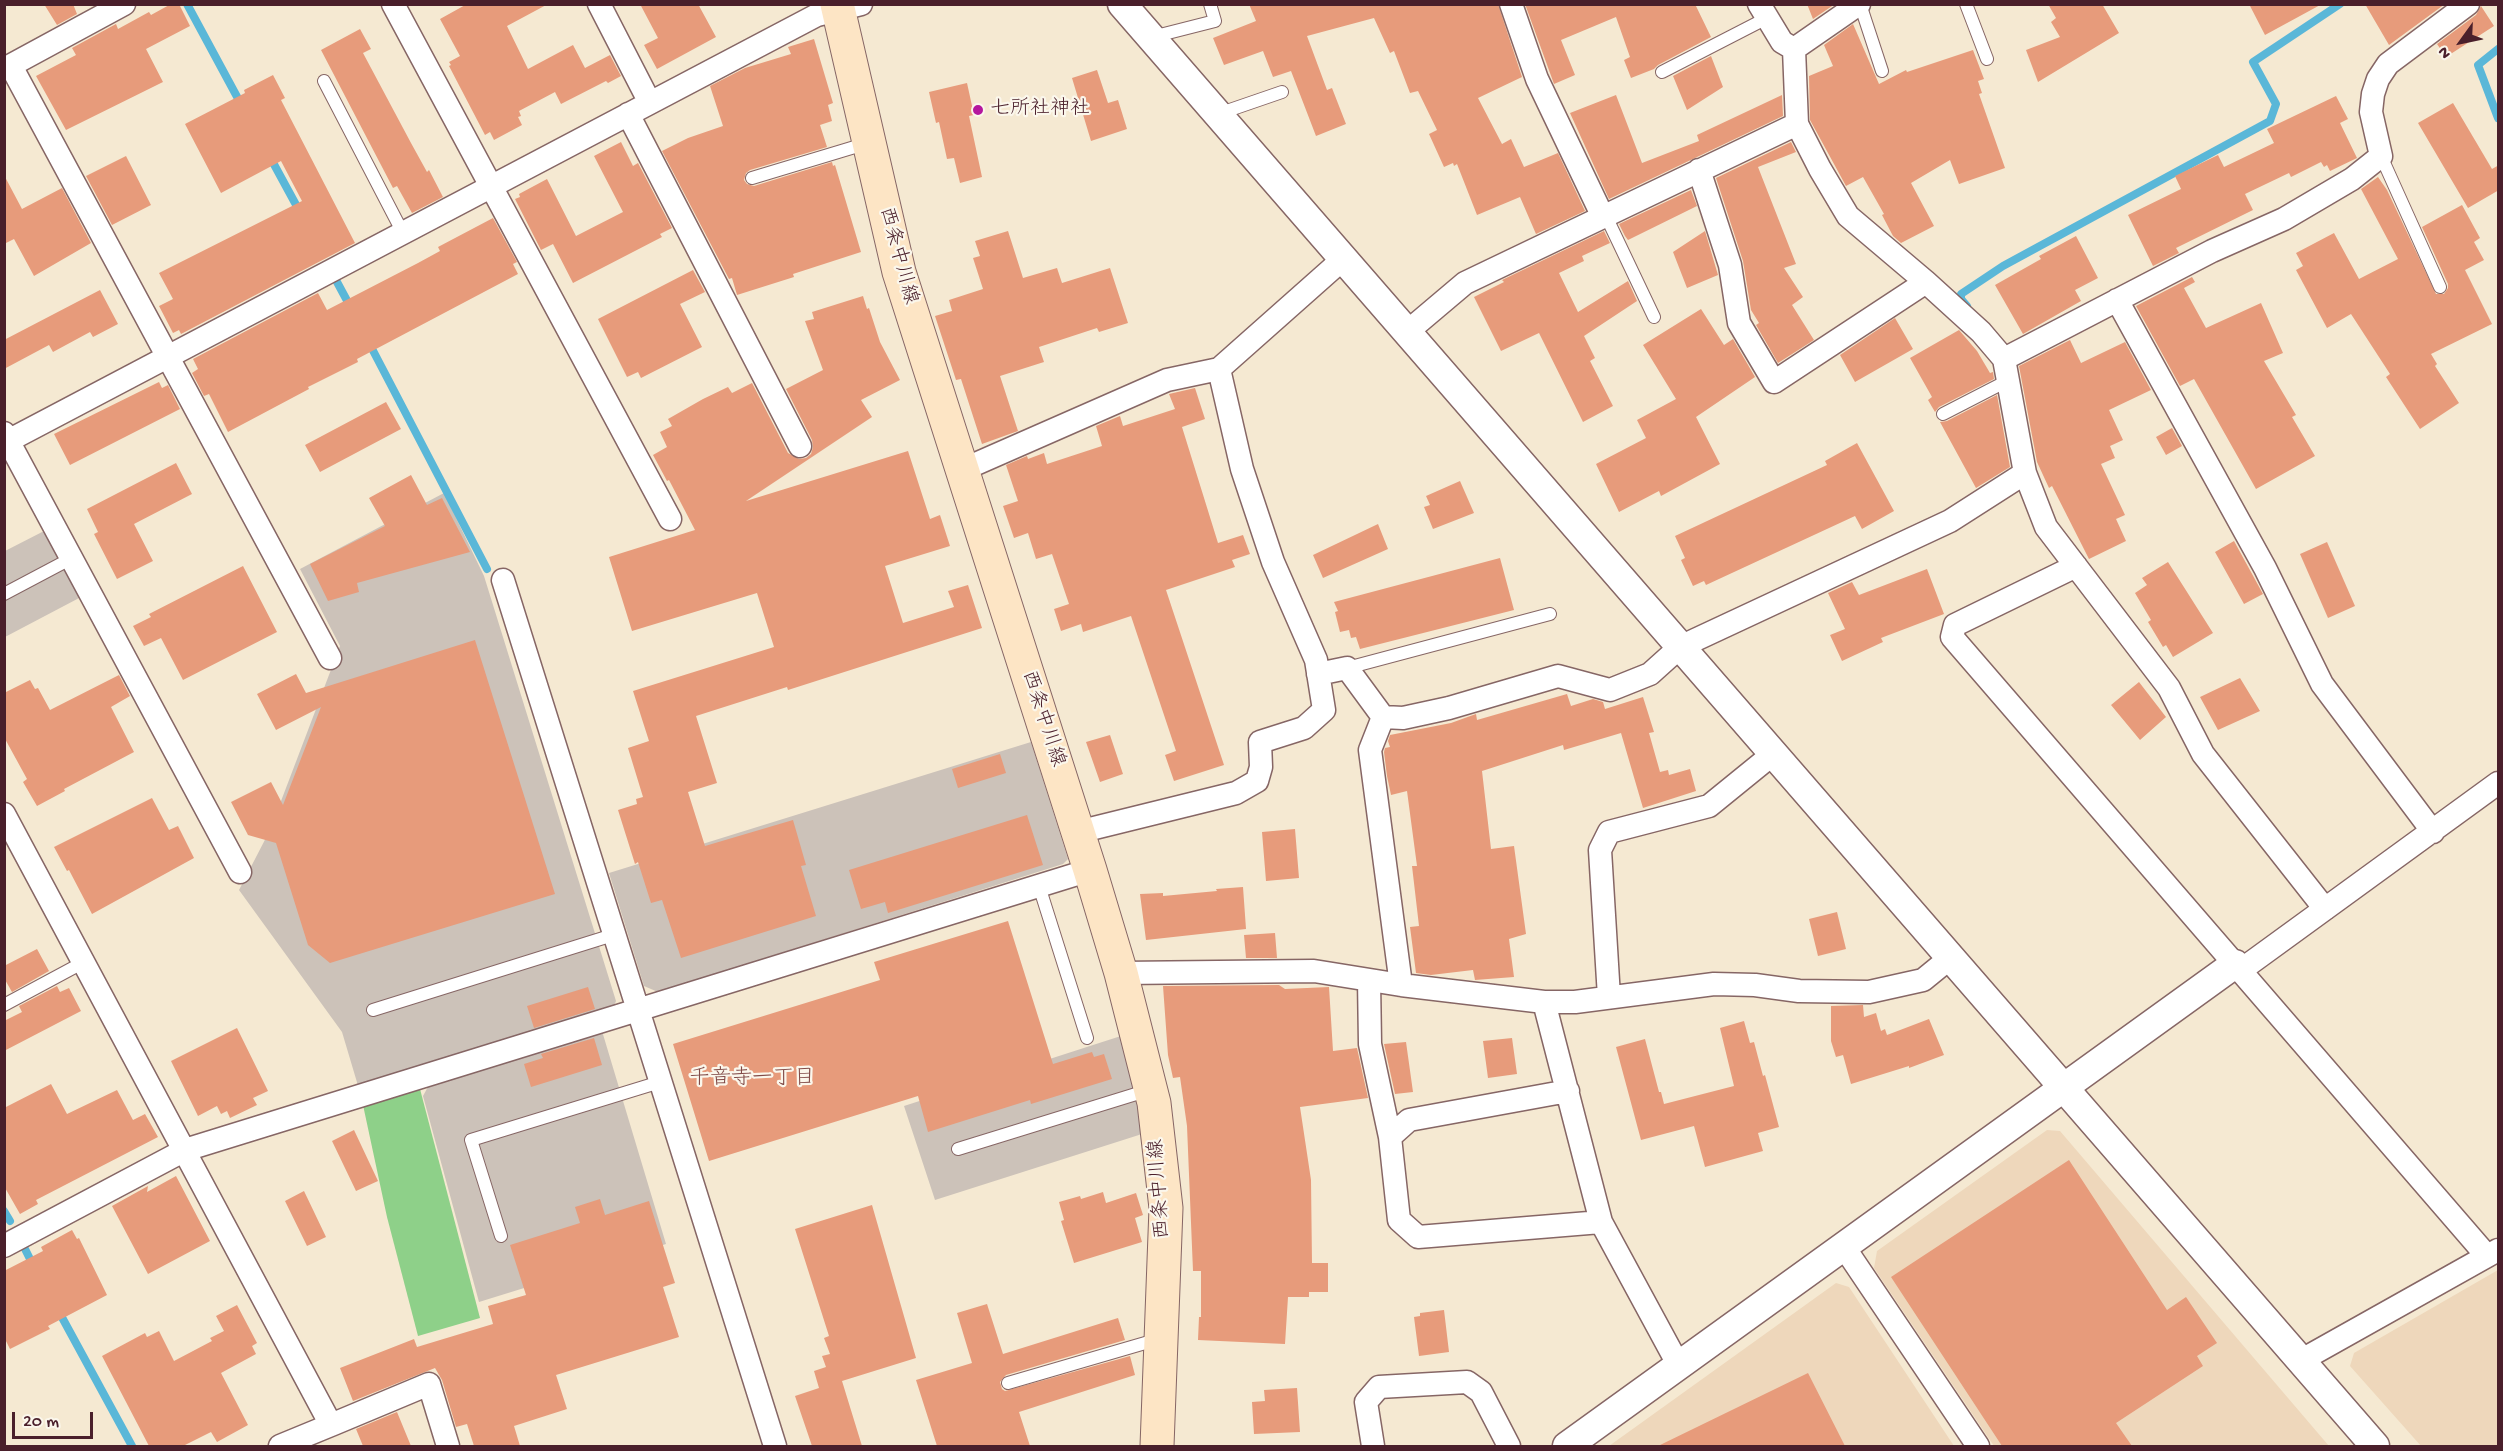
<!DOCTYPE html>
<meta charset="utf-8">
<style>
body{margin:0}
#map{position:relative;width:2503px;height:1451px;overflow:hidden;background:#f5e9d2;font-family:"Gochi Hand",sans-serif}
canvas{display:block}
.frame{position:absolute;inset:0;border:6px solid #4a1f2b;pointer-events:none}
.north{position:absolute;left:2431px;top:12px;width:60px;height:60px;-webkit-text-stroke:4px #fbf7ec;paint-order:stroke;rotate:237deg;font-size:16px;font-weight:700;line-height:24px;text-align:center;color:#4a1f2b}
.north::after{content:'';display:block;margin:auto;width:21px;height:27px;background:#4a1f2b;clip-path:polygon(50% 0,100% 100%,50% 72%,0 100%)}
.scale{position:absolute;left:12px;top:1412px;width:81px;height:27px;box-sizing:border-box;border:3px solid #4a1f2b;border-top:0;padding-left:8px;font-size:18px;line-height:21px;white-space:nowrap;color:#4a1f2b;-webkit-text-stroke:4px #fbf7ec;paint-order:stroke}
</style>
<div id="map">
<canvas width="2503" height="1451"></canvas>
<div class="frame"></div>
<div class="north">N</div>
<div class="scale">20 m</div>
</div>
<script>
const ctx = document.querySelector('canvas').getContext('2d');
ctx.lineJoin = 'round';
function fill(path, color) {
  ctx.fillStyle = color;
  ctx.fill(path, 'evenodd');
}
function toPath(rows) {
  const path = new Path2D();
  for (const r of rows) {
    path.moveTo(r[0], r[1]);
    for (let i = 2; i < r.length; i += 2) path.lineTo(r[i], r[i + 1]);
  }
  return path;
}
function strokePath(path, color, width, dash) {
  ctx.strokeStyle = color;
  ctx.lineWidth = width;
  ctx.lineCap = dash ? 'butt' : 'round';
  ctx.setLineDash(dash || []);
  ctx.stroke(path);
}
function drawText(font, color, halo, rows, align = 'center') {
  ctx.font = font + ' "Gochi Hand","Klee One",sans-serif';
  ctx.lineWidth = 4.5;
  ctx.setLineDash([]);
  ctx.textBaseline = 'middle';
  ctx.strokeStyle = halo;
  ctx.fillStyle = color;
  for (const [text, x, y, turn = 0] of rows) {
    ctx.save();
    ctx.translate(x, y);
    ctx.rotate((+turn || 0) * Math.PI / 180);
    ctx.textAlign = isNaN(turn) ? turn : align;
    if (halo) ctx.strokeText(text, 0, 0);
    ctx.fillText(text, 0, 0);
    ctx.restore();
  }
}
const built = toPath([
 [2047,1130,2060,1131,2329,1446,1994,1446,1874,1268,1877,1251],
 [2498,1270,2498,1446,2421,1446,2350,1366,2354,1353],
 [1836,1283,1849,1287,1954,1446,1609,1446]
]);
const industrial = toPath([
 [444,493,484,576,616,1001,610,1015,359,1089,342,1032,239,890,270,830,340,646,300,569],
 [46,530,81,597,5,637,5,551],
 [1031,742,1068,859,1063,864,658,992,644,986,609,873],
 [602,1031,666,1244,479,1302,423,1096,429,1085],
 [1124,1035,1142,1134,935,1200,904,1106]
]);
const green = toPath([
 [420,1089,480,1318,418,1336,387,1217,363,1105]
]);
const stream = toPath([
 [187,4,242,106],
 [2498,49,2478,65,2498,118],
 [270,157,301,214],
 [337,282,351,308],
 [1967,306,1961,299,1961,294,2003,266,2270,121,2276,104,2253,62,2340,4],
 [368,341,487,569],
 [4,1211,10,1221],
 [25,1249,34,1267],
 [58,1310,132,1446]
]);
const building = toPath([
 [44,4,73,4,77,14,57,25],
 [171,4,179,4,190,26,146,49,163,82,66,130,36,76,76,55,72,48,116,24,118,29,149,12,151,15],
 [467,4,548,4,507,26,528,69,573,45,585,68,610,55,621,76,608,83,606,81,561,104,555,92,519,111,521,116,518,117,522,125,494,140,490,132,485,135,449,66,451,65,449,62,460,56,440,19],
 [640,4,698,4,716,37,657,69,644,45,658,38],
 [1249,4,1498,4,1522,77,1478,98,1502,144,1511,139,1524,167,1558,153,1585,211,1536,234,1520,197,1477,215,1457,164,1454,166,1453,163,1444,167,1429,134,1437,130,1418,91,1410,93,1394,51,1390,53,1374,18,1307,36,1327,90,1332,88,1346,124,1316,136,1291,71,1273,77,1263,51,1224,65,1213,38,1256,21],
 [1525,4,1695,4,1711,37,1658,65,1654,69,1631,78,1624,60,1630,57,1616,17,1561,40,1575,75,1554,84],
 [1807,4,1835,4,1813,19],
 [2048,4,2102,4,2119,33,2038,82,2026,50,2060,37,2051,22,2056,18],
 [2249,4,2322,4,2265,35],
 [2365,4,2445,4,2389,45],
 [2481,6,2494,26,2446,57,2437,44,2476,15],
 [1853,24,1879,84,1906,70,1907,72,1973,50,1984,79,1978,81,1982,93,1979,94,2005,168,1959,184,1950,160,1911,183,1934,226,1901,243,1893,236,1882,215,1884,214,1863,177,1846,186,1810,120,1809,76,1833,66,1824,45],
 [360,29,371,49,363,53,411,143,427,172,429,170,443,197,412,213,397,186,393,188,321,50],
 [814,39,833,103,828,105,832,121,820,125,827,147,750,170,746,173,744,180,747,184,754,186,832,162,833,166,835,165,861,252,793,274,794,277,737,295,732,278,729,279,662,151,688,138,723,126,710,86,745,68,791,54,788,47],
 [1711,56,1723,87,1687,110,1673,76],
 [1097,70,1108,103,1118,100,1127,129,1091,141,1072,78],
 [273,75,285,98,281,100,355,243,181,334,179,330,173,333,159,306,173,299,159,273,302,201,281,161,221,193,185,124,245,93,244,90],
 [967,83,974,115,969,116,982,177,960,183,954,158,947,159,939,122,936,123,929,92],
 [1616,95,1642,163,1699,141,1697,135,1782,95,1783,116,1609,199,1570,113],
 [2336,96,2348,119,2340,123,2357,158,2330,171,2327,165,2324,167,2321,162,2291,177,2289,173,2245,194,2253,210,2176,248,2179,253,2153,266,2128,215,2181,189,2175,176,2218,155,2224,167,2274,143,2267,129],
 [2453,103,2492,169,2499,165,2499,190,2468,208,2418,123],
 [621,142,633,166,638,163,672,228,660,234,662,237,573,283,553,244,541,250,515,199,520,197,519,194,547,179,576,236,623,212,594,156],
 [1791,142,1796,152,1758,167,1796,264,1784,268,1803,297,1792,305,1814,340,1778,363,1756,325,1759,323,1751,310,1743,261,1716,178],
 [126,156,151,205,112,225,86,176],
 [4,175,22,209,62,188,91,243,34,276,14,239,4,244],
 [2378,177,2387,190,2436,294,2444,294,2448,288,2448,284,2422,227,2462,205,2480,238,2474,242,2484,260,2465,270,2492,324,2431,354,2437,364,2435,366,2459,403,2420,429,2386,377,2390,374,2351,314,2327,328,2296,270,2303,266,2296,253,2334,233,2359,279,2398,259,2361,189],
 [1691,190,1697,206,1628,240,1625,236,1619,224],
 [493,218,517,262,513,264,518,274,357,359,358,362,308,387,309,389,228,432,209,394,204,396,192,373,198,369,193,359,318,293,327,310,418,263,440,251,438,247],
 [1008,231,1023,278,1057,268,1062,283,1110,268,1128,323,1099,332,1097,328,1039,347,1044,362,1000,376,1018,431,982,444,961,379,956,380,935,316,952,311,949,300,983,289,973,258,980,256,975,241],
 [1604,231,1610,243,1582,256,1584,261,1559,273,1578,312,1628,281,1637,301,1584,336,1595,358,1590,361,1613,406,1583,422,1539,333,1501,351,1474,297,1504,282,1502,280],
 [1705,231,1718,275,1687,288,1673,252],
 [2076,236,2098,278,2075,290,2081,301,2023,334,1995,285,2041,259,2039,256],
 [693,270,705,292,680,304,702,347,641,378,638,372,627,377,598,319],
 [2192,277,2195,282,2184,288,2206,328,2261,303,2283,353,2264,361,2296,415,2292,417,2315,456,2256,489,2194,379,2180,386,2136,306],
 [100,290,118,324,93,337,90,332,53,352,49,345,4,369,4,340],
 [863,296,867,309,869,308,880,342,900,380,861,400,872,417,746,501,908,451,930,519,940,515,950,546,885,566,903,623,954,607,948,591,968,585,982,628,788,690,787,687,696,716,717,783,688,792,705,846,793,820,806,865,801,866,816,916,681,958,662,900,651,903,638,862,635,864,618,810,637,804,636,799,643,797,628,748,649,741,633,691,774,647,757,593,632,631,609,557,695,530,669,480,667,481,653,455,667,447,660,432,672,426,668,419,703,399,728,387,732,393,752,383,788,453,799,459,806,458,811,454,813,447,812,440,786,389,823,370,805,321,814,319,812,312],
 [1701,309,1724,345,1733,339,1755,377,1696,417,1720,464,1661,496,1659,491,1619,512,1596,464,1646,438,1637,420,1676,399,1643,345],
 [1895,318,1913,349,1855,382,1840,355],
 [1959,330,1977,351,1990,373,1993,372,1994,379,1939,407,1935,412,1928,400,1932,397,1910,358],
 [2070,340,2081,363,2125,342,2151,390,2109,410,2123,440,2110,446,2115,458,2101,464,2125,515,2116,519,2126,541,2089,559,2052,486,2049,488,2037,462,2019,366],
 [159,382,162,388,168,385,180,409,70,465,54,434],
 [1195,388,1205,419,1182,427,1218,543,1243,535,1250,554,1232,560,1235,567,1166,590,1224,765,1174,781,1165,755,1176,751,1131,616,1083,632,1081,624,1061,631,1054,609,1069,604,1052,554,1036,559,1028,533,1014,538,1003,506,1018,501,1006,465,1027,456,1028,459,1044,453,1047,464,1102,446,1096,426,1120,416,1123,426,1175,409,1169,394],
 [1997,395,2010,467,1976,488,1940,422,1947,421],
 [386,402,401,429,320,472,305,445],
 [2172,428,2182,446,2166,455,2156,437],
 [1857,443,1894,511,1862,529,1855,516,1706,585,1704,581,1693,586,1681,560,1685,558,1675,536,1827,465,1825,461],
 [176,463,192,494,134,524,153,561,117,579,94,534,98,532,87,509],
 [411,475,427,505,442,498,470,552,357,583,359,592,328,601,310,564,385,526,369,498],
 [1460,481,1474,513,1433,529,1424,507,1430,505,1426,496],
 [1378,524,1388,549,1323,578,1313,555],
 [2234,541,2263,594,2244,604,2215,552],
 [2327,542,2355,606,2328,618,2300,554],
 [1500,558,1514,610,1360,649,1356,637,1351,638,1349,630,1340,632,1335,612,1338,611,1334,602],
 [2168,562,2213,633,2173,657,2166,645,2163,647,2148,622,2151,620,2135,593,2147,585,2142,578],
 [243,566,277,632,183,680,161,638,144,646,133,626,151,617,149,614],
 [1927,569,1944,614,1881,638,1883,642,1842,661,1830,635,1845,629,1828,593,1852,582,1859,595],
 [475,640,555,894,330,963,308,945,276,843,248,835,231,802,271,782,283,805,321,707,276,730,257,694,296,674,306,693],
 [119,675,130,696,111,707,134,752,64,789,65,791,37,806,23,782,27,779,4,737,4,693,30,680,35,689,38,688,50,710],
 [2240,678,2260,711,2218,730,2200,697],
 [2139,682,2166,717,2140,740,2111,705],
 [1567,694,1571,706,1593,699,1603,702,1605,709,1643,697,1654,732,1649,733,1660,772,1668,770,1669,775,1690,769,1696,791,1643,808,1621,733,1564,750,1563,745,1482,771,1491,849,1514,846,1526,934,1509,939,1514,977,1475,980,1473,970,1431,975,1416,973,1410,927,1419,926,1412,866,1417,866,1407,791,1391,795,1387,776,1384,752,1385,748,1390,747,1388,741,1390,735,1451,723,1476,714,1477,720],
 [1110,735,1123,774,1100,782,1086,742],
 [1000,754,1006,773,958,788,952,769],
 [152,798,169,830,178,826,194,858,92,914,69,870,67,871,54,847],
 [1027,815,1043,865,888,913,885,902,861,909,849,870],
 [1295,829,1299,878,1266,881,1262,832],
 [1243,887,1246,929,1146,940,1140,894,1163,893,1163,896,1217,891,1216,889],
 [1837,912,1846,949,1818,956,1809,919],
 [1008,921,1053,1064,1092,1052,1094,1057,1104,1054,1112,1079,1031,1104,1030,1100,928,1132,918,1096,709,1161,673,1044,880,980,874,962],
 [1275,933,1277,958,1246,958,1244,935],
 [37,949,49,971,12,992,4,978,4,966],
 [1279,985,1285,989,1329,987,1333,1051,1357,1048,1368,1098,1300,1107,1311,1180,1312,1263,1328,1263,1328,1292,1309,1292,1309,1297,1288,1297,1285,1344,1198,1340,1199,1317,1201,1317,1201,1271,1193,1271,1187,1126,1180,1077,1173,1078,1168,1055,1163,986],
 [57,986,60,992,69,988,81,1011,4,1051,4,1021,22,1012,19,1006],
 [588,987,595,1009,534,1028,527,1006],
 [1863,1005,1864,1017,1876,1013,1881,1031,1885,1029,1887,1035,1929,1019,1944,1055,1909,1068,1909,1066,1851,1084,1843,1055,1836,1057,1831,1041,1831,1006],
 [1744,1021,1750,1043,1754,1042,1763,1076,1765,1075,1779,1127,1758,1133,1763,1151,1705,1167,1694,1126,1641,1140,1616,1047,1645,1039,1659,1092,1661,1092,1664,1104,1734,1086,1720,1028],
 [237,1028,268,1091,253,1098,257,1105,230,1118,227,1111,221,1114,217,1106,198,1116,171,1061],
 [594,1038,602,1065,531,1087,524,1064,543,1058,541,1054],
 [1512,1038,1517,1074,1488,1078,1483,1041],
 [1406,1042,1413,1092,1395,1094,1384,1044],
 [51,1084,67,1114,117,1090,133,1120,145,1114,158,1137,36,1200,38,1204,20,1214,4,1186,4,1108],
 [354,1130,378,1181,356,1191,332,1141],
 [2069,1160,2167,1310,2186,1297,2217,1343,2197,1356,2203,1366,2116,1423,2132,1446,2002,1446,1891,1277],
 [176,1176,210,1241,148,1274,112,1206,148,1186,147,1192],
 [304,1191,326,1237,307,1246,285,1201],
 [1103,1192,1106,1203,1136,1193,1143,1215,1135,1218,1142,1242,1074,1263,1061,1221,1064,1220,1059,1202,1080,1196,1081,1199],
 [600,1199,605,1215,649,1201,675,1283,663,1287,679,1337,556,1375,567,1409,514,1426,520,1446,474,1446,467,1424,456,1427,442,1380,435,1368,353,1401,340,1368,414,1339,417,1347,493,1324,488,1306,526,1295,510,1245,580,1223,575,1207],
 [872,1205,916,1358,842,1381,862,1446,812,1446,795,1396,819,1388,814,1371,826,1367,822,1356,830,1354,824,1338,829,1336,795,1229],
 [72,1230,77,1239,79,1238,107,1295,48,1326,50,1329,10,1349,4,1337,4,1271,43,1251,41,1247],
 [987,1304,1003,1354,1118,1318,1125,1340,1006,1375,1000,1382,1002,1389,1005,1391,1130,1356,1135,1375,1019,1412,1030,1446,937,1446,916,1380,972,1363,957,1313],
 [237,1305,257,1343,252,1346,256,1354,221,1373,248,1425,217,1442,211,1432,183,1446,149,1446,102,1356,145,1333,147,1337,159,1331,174,1361,212,1341,210,1338,224,1331,216,1316],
 [1444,1310,1449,1352,1419,1356,1414,1317,1420,1316,1420,1313],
 [1808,1373,1845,1446,1658,1446],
 [1297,1388,1300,1432,1254,1434,1252,1402,1265,1401,1264,1390],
 [397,1412,411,1446,363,1446,356,1429]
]);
const service = toPath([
 [1860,4,1882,71],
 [1966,4,1987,59],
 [1152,37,1215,21,1210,4],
 [1662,72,1767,18],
 [324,81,403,233],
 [1218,114,1282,92],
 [2381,156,2440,287],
 [752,178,868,143],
 [1605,214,1654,317],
 [1943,414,2009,380],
 [4,594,72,558],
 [1347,668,1550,614],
 [1039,886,1087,1038],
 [4,1005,84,962],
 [373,1010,613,935],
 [958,1149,1149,1090],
 [501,1236,471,1140,660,1082],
 [1008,1383,1159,1339]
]);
const minor = toPath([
 [393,4,670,519],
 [599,4,650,103],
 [1511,4,1537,79,1602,215],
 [1759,4,1782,42,1794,49],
 [1859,4,1794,49,1797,124,1820,169,1848,216,1926,282,1981,332,2004,359,2025,473,2046,527,2169,688,2203,754,2325,909],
 [11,66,330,658],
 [4,69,124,4],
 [628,114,800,446],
 [1699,170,1730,265,1739,323,1774,382,1926,282],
 [2117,300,2265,568,2322,684,2433,832],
 [1407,332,1465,283,1797,124],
 [2004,359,2212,251,2284,219,2352,179,2381,156,2371,112,2373,94,2378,79,2388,64,2468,4],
 [4,433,240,872],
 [4,443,817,15,861,4],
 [962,470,1167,380,1219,369,1343,259],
 [2076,566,1955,625,1952,637,2487,1256],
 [503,580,775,1446],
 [1318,674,1347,668,1383,717],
 [4,814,331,1425,280,1446],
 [1078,832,1236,793,1257,781,1261,767,1260,742,1304,728,1324,710,1316,660,1273,562,1242,469,1219,369],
 [2241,970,2498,783],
 [1121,973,1314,971,1401,985,1544,1002,1575,1002,1714,984,1755,985,1799,991,1869,992,1923,980,1950,958],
 [1369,980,1370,1044,1390,1137],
 [1401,985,1370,750,1383,717,1403,718,1449,708,1558,676,1610,690,1650,674,1680,647,1950,521,2025,473],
 [1609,997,1600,850,1609,832,1709,806,1773,754],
 [1544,1002,1601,1222,1679,1366],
 [1568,1091,1409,1120,1390,1137,1399,1220,1418,1237,1601,1222],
 [4,1246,185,1150,1090,870],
 [1844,1247,1978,1446],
 [2300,1361,2498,1250],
 [331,1425,429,1384,448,1446],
 [1373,1446,1366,1402,1379,1387,1467,1382,1481,1392,1509,1446]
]);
const tertiary = toPath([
 [1122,4,2375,1446],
 [1567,1446,2235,964]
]);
const secondary = toPath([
 [837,4,899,272,1090,870,1121,973,1154,1103,1166,1208,1157,1446]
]);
const markers = [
 [978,110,6,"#b5179e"]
];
const poiNames = [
 ["七所社神社",990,110]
];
const streetNames = [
 ["西条中川線",897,256,75],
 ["西条中川線",1042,719,72],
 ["西条中川線",1161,1189,-94]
];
const neighbourhoodNames = [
 ["千音寺一丁目",752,1080]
];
fill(built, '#eed7bb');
fill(industrial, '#ccc2b9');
fill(green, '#8ed089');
strokePath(stream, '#5ab7d8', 8);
fill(building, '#e79b7b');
strokePath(service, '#866665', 14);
strokePath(minor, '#866665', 25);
strokePath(tertiary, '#866665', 31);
strokePath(secondary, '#866665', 35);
strokePath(service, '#fff', 12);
strokePath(minor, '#fff', 22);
strokePath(tertiary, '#fff', 28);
strokePath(secondary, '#fde5c5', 33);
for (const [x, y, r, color] of markers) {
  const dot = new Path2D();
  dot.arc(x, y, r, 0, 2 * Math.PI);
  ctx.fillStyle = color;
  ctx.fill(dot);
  strokePath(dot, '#fbf7ec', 2);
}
drawText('20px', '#4a1f2b', '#fbf7ec', poiNames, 'left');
drawText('20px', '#4a1f2b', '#fbf7ec', streetNames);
drawText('21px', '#814a47', '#fbf7ec', neighbourhoodNames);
</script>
